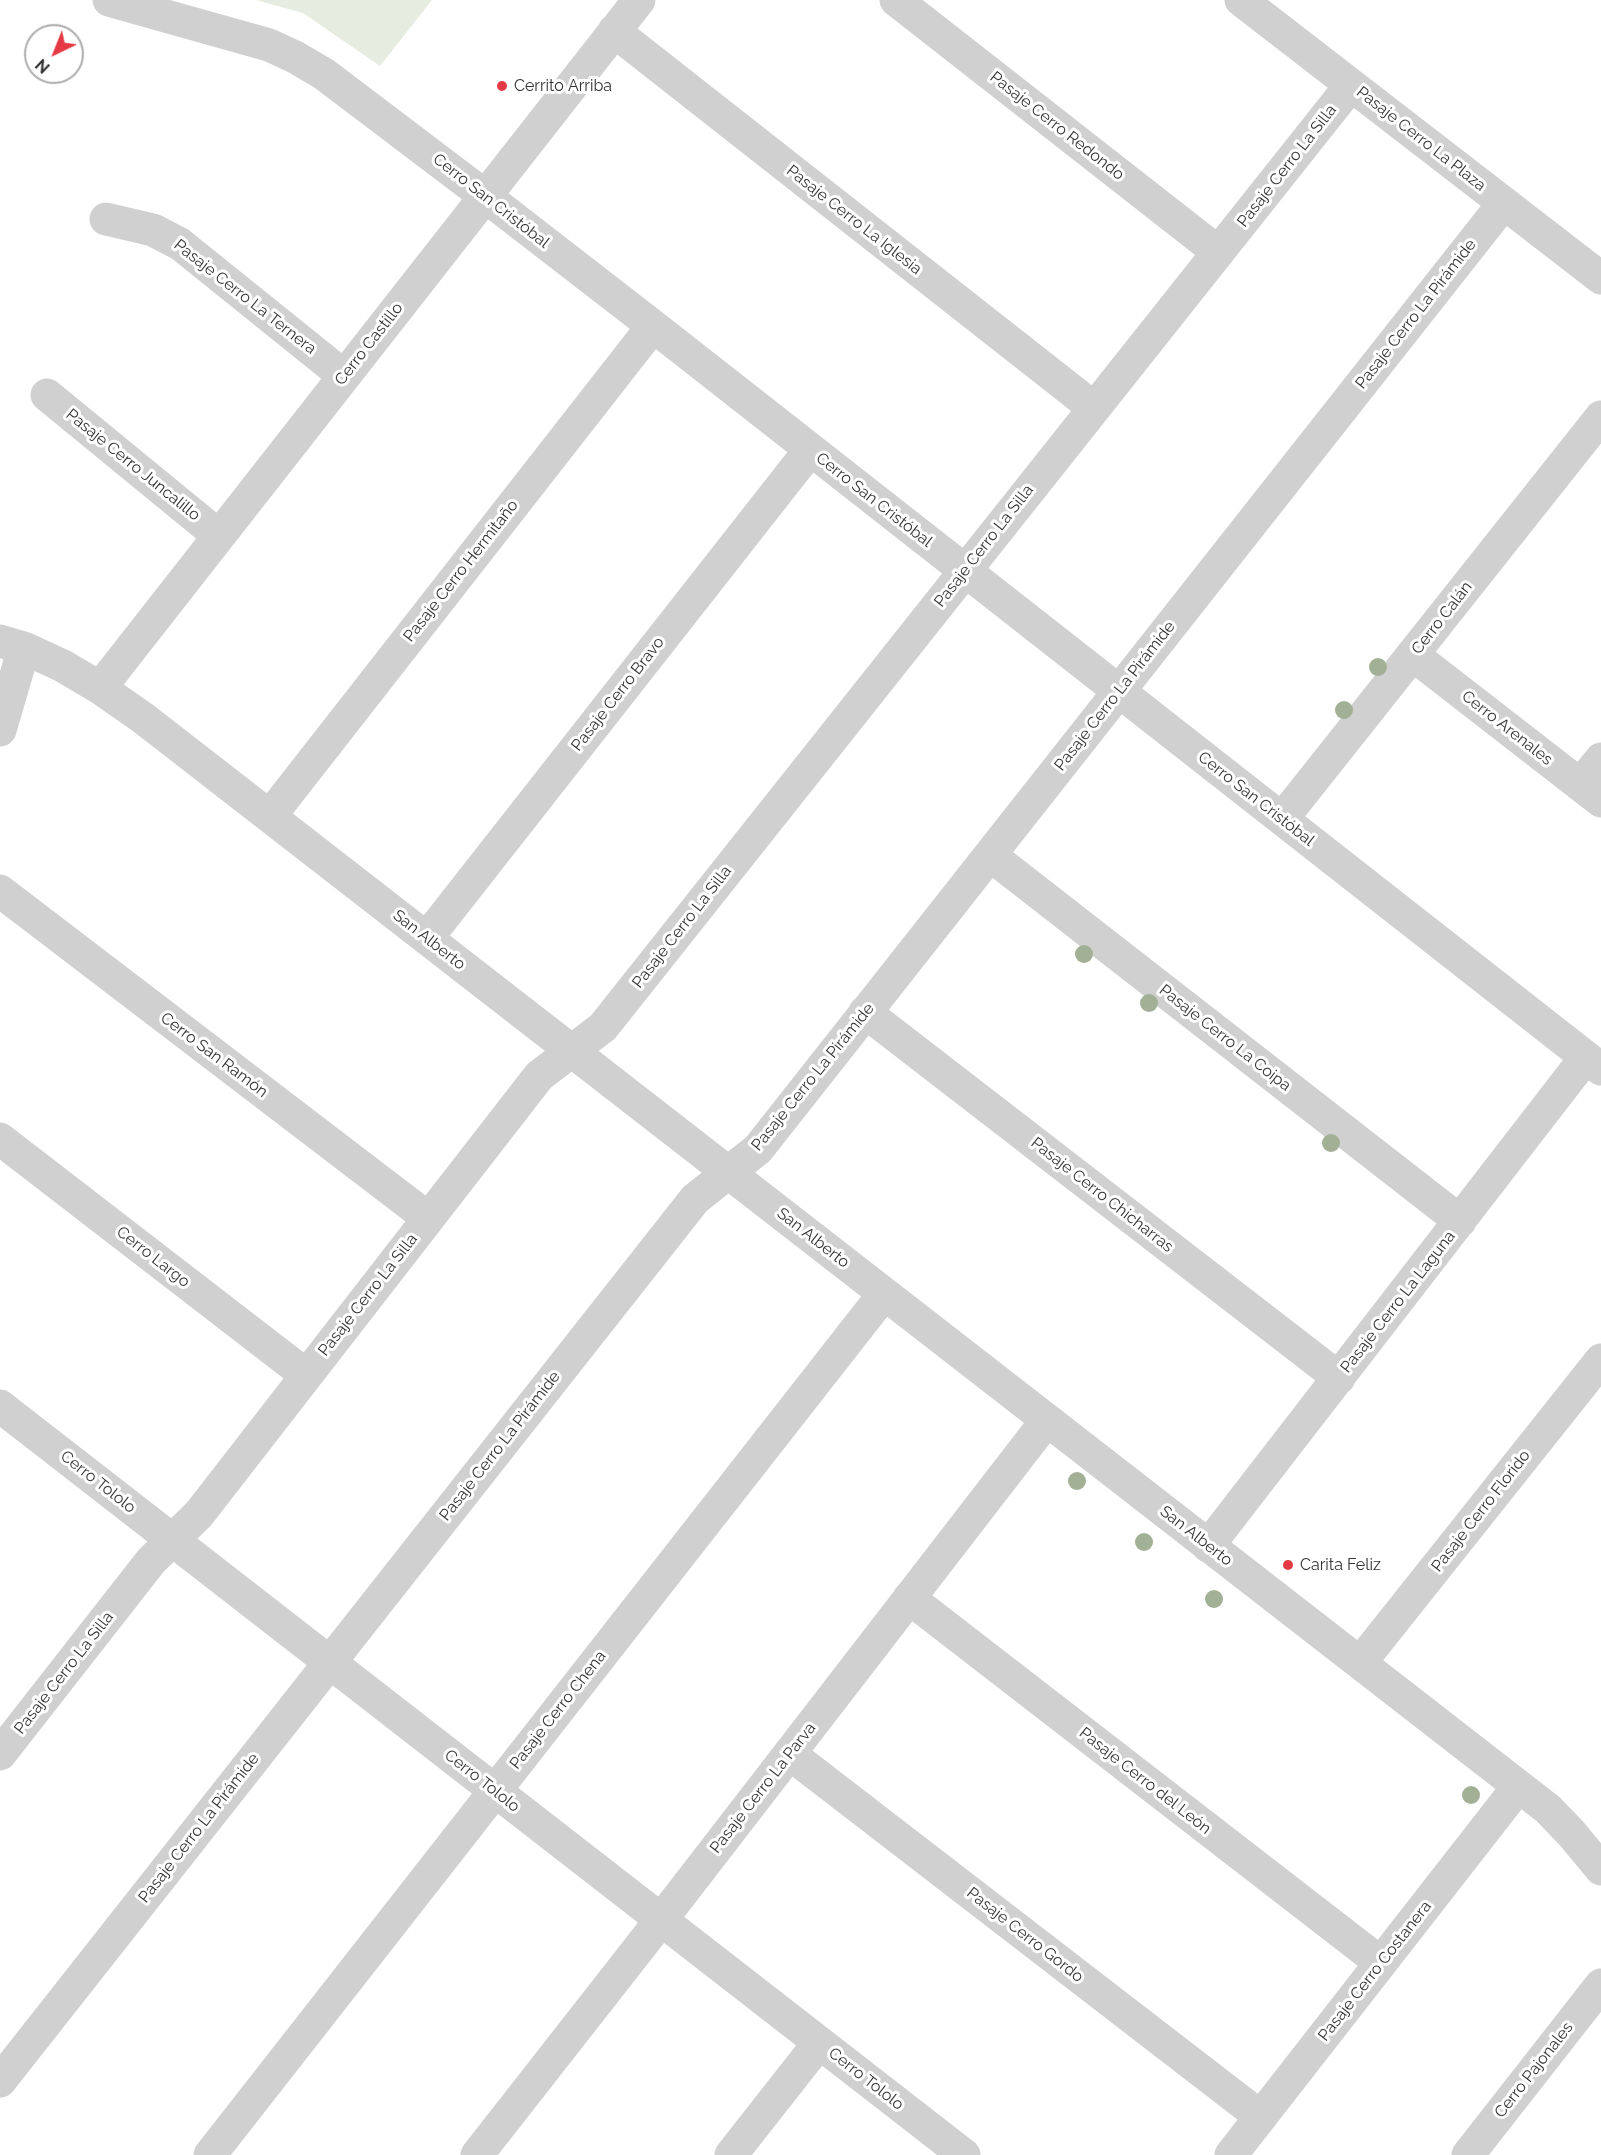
<!DOCTYPE html>
<meta charset="utf-8">
<style>
body{margin:0}
#map{position:relative;width:1601px;height:2155px;overflow:hidden;background:#fff;font-family:Raleway,sans-serif}
canvas{display:block}
.north{position:absolute;left:24px;top:24px;width:60px;height:60px;box-sizing:border-box;background:#fff;border:2px solid #adadad;border-radius:50%;rotate:223deg;font-size:16px;font-weight:700;line-height:24px;text-align:center;color:#333}
.north::after{content:'';display:block;margin:auto;width:21px;height:27px;background:#e63946;clip-path:polygon(50% 0,100% 100%,50% 72%,0 100%)}
</style>
<div id="map">
<canvas width="1601" height="2155"></canvas>
<div class="north">N</div>
</div>
<script>
const ctx = document.querySelector('canvas').getContext('2d');
ctx.lineJoin = 'round';
function fill(path, color) {
  ctx.fillStyle = color;
  ctx.fill(path, 'evenodd');
}
function toPath(rows) {
  const path = new Path2D();
  for (const r of rows) {
    path.moveTo(r[0], r[1]);
    for (let i = 2; i < r.length; i += 2) path.lineTo(r[i], r[i + 1]);
  }
  return path;
}
function strokePath(path, color, width, dash) {
  ctx.strokeStyle = color;
  ctx.lineWidth = width;
  ctx.lineCap = dash ? 'butt' : 'round';
  ctx.setLineDash(dash || []);
  ctx.stroke(path);
}
function drawText(font, color, halo, rows, align = 'center') {
  ctx.font = font + ' Raleway,sans-serif';
  ctx.lineWidth = 6;
  ctx.setLineDash([]);
  ctx.textBaseline = 'middle';
  ctx.strokeStyle = halo;
  ctx.fillStyle = color;
  for (const [text, x, y, turn = 0] of rows) {
    ctx.save();
    ctx.translate(x, y);
    ctx.rotate((+turn || 0) * Math.PI / 180);
    ctx.textAlign = isNaN(turn) ? turn : align;
    if (halo) ctx.strokeText(text, 0, 0);
    ctx.fillText(text, 0, 0);
    ctx.restore();
  }
}
const green = toPath([
 [256,0,432,0,380,66,303,13]
]);
const minor = toPath([
 [109,0,269,45,295,57,324,74,485,196,653,326,1601,1069],
 [896,0,1218,252],
 [1241,0,1601,278],
 [614,31,1094,408],
 [106,219,153,230,180,244,344,376],
 [47,395,219,536],
 [0,641,24,648,63,666,100,688,143,718,1548,1809,1572,1834,1601,1869],
 [1413,655,1601,801],
 [100,688,639,0],
 [0,730,24,648],
 [1580,785,1601,759],
 [270,816,653,326],
 [1282,819,1601,417],
 [990,855,1460,1221],
 [0,891,428,1218],
 [427,938,810,450],
 [865,1012,1339,1378],
 [0,1139,306,1375],
 [0,1406,964,2155],
 [1208,1546,1586,1057],
 [909,1598,1381,1963],
 [1360,1663,1601,1360],
 [0,1754,151,1561,199,1514,539,1076,603,1027,1351,85],
 [790,1754,1261,2117],
 [0,2081,695,1199,758,1149,1504,203],
 [210,2155,884,1294],
 [477,2155,661,1920,1047,1420],
 [731,2155,819,2043],
 [1231,2155,1518,1787],
 [1468,2155,1601,1985]
]);
const trees = [
 [1378,667],
 [1344,710],
 [1084,954],
 [1149,1003],
 [1331,1143],
 [1077,1481],
 [1144,1542],
 [1214,1599],
 [1471,1795]
];
const markers = [
 [502,86,6,"#e63946"],
 [1288,1565,6,"#e63946"]
];
const poiNames = [
 ["Cerrito Arriba",514,86],
 ["Carita Feliz",1300,1565]
];
const streetNames = [
 ["Pasaje Cerro Redondo",1057,126,38],
 ["Pasaje Cerro La Plaza",1421,139,38],
 ["Pasaje Cerro La Silla",1287,166,-52],
 ["Cerro San Cristóbal",491,201,38],
 ["Pasaje Cerro La Iglesia",854,220,38],
 ["Pasaje Cerro La Ternera",245,297,38],
 ["Pasaje Cerro La Pirámide",1416,314,-52],
 ["Cerro Castillo",369,344,-52],
 ["Pasaje Cerro Juncalillo",133,465,39],
 ["Cerro San Cristóbal",874,500,38],
 ["Pasaje Cerro La Silla",984,546,-52],
 ["Pasaje Cerro Hermitaño",461,571,-52],
 ["Cerro Calán",1442,618,-52],
 ["Pasaje Cerro Bravo",618,694,-52],
 ["Pasaje Cerro La Pirámide",1115,696,-52],
 ["Cerro Arenales",1507,728,38],
 ["Cerro San Cristóbal",1256,799,38],
 ["Pasaje Cerro La Silla",682,927,-52],
 ["San Alberto",429,940,38],
 ["Pasaje Cerro La Coipa",1225,1038,38],
 ["Cerro San Ramón",214,1055,37],
 ["Pasaje Cerro La Pirámide",813,1077,-51],
 ["Pasaje Cerro Chicharras",1102,1195,38],
 ["San Alberto",813,1238,38],
 ["Cerro Largo",153,1257,38],
 ["Pasaje Cerro La Silla",368,1295,-52],
 ["Pasaje Cerro La Laguna",1398,1302,-52],
 ["Pasaje Cerro La Pirámide",500,1446,-52],
 ["Cerro Tololo",98,1482,38],
 ["Pasaje Cerro Florido",1481,1511,-52],
 ["San Alberto",1196,1536,38],
 ["Pasaje Cerro La Silla",64,1673,-52],
 ["Pasaje Cerro Chena",558,1710,-52],
 ["Cerro Tololo",482,1781,38],
 ["Pasaje Cerro del León",1145,1781,38],
 ["Pasaje Cerro La Parva",763,1788,-52],
 ["Pasaje Cerro La Pirámide",199,1828,-52],
 ["Pasaje Cerro Gordo",1025,1935,38],
 ["Pasaje Cerro Costanera",1375,1971,-52],
 ["Cerro Pajonales",1534,2070,-52],
 ["Cerro Tololo",866,2079,38]
];
fill(green, '#e6ecdf');
strokePath(minor, '#d0d0d0', 33);
ctx.fillStyle = '#a2b095';
for (const [x, y] of trees) {
  ctx.beginPath();
  ctx.arc(x, y, 9, 0, 2 * Math.PI);
  ctx.fill();
}
for (const [x, y, r, color] of markers) {
  const dot = new Path2D();
  dot.arc(x, y, r, 0, 2 * Math.PI);
  ctx.fillStyle = color;
  ctx.fill(dot);
  strokePath(dot, '#fff', 2);
}
drawText('16px', '#333', '#fff', poiNames, 'left');
drawText('16px', '#333', '#fff', streetNames);
</script>
